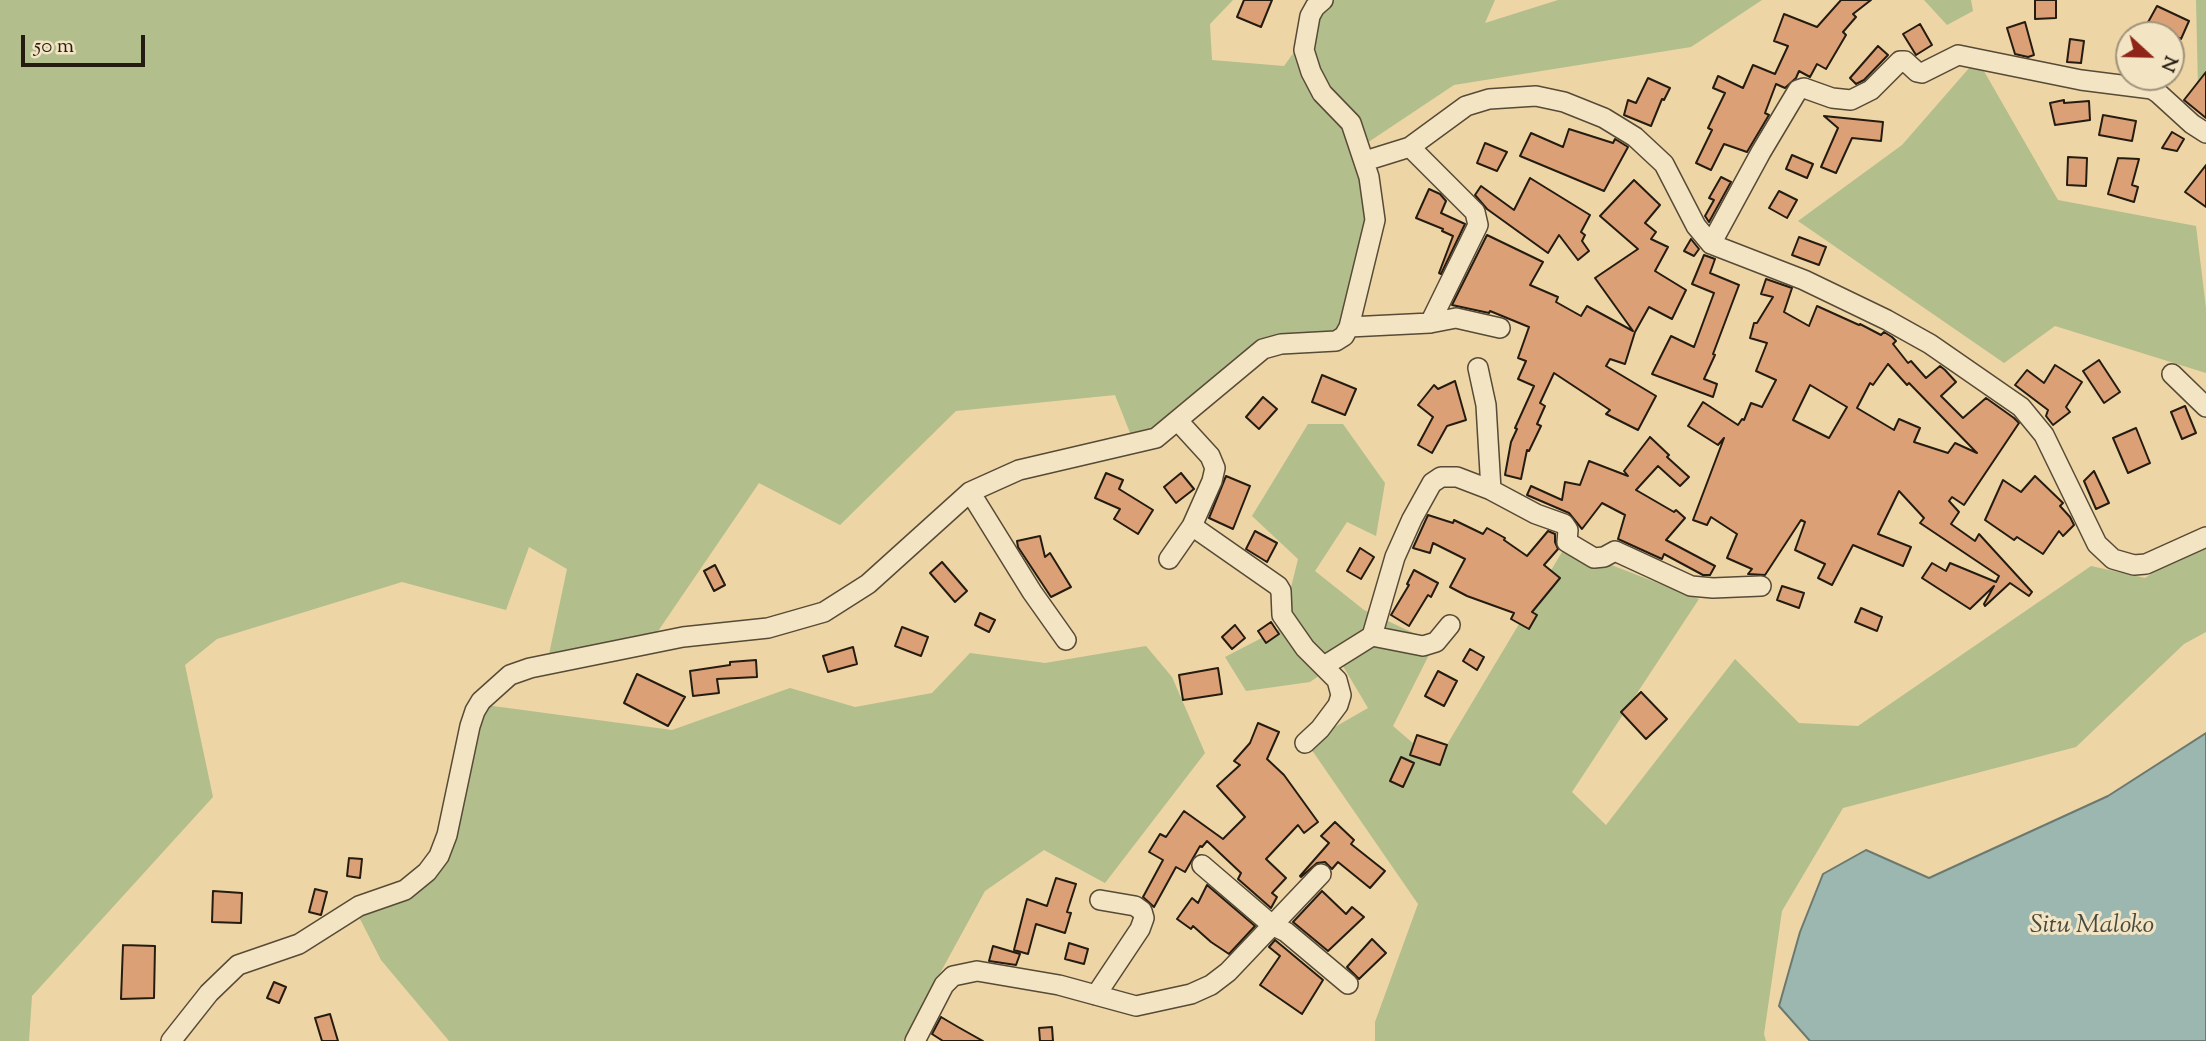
<!DOCTYPE html>
<style>
body{margin:0}
#map{position:relative;width:2206px;height:1041px;overflow:hidden;background:#edd5a5;font-family:"Sorts Mill Goudy",serif}
canvas{display:block}
.north{position:absolute;left:2115px;top:21px;width:70px;height:70px;box-sizing:border-box;background:#f3e4c4;border:2px solid #a1947c;border-radius:50%;rotate:112deg;font-size:19px;font-weight:700;line-height:28px;text-align:center;color:#251c11}
.north::after{content:'';display:block;margin:auto;width:24px;height:32px;background:#8f2418;clip-path:polygon(50% 0,100% 100%,50% 72%,0 100%)}
.scale{position:absolute;left:21px;top:35px;width:124px;height:32px;box-sizing:border-box;border:4px solid #251c11;border-top:0;padding-left:9px;font-size:21px;line-height:24px;white-space:nowrap;color:#251c11;-webkit-text-stroke:5px #f3e4c4;paint-order:stroke}
</style>
<div id="map">
<canvas width="2206" height="1041"></canvas>
<div class="north">N</div>
<div class="scale">50 m</div>
</div>
<script>
const ctx = document.querySelector('canvas').getContext('2d');
ctx.lineJoin = 'round';
function fill(path, color) {
  ctx.fillStyle = color;
  ctx.fill(path, 'evenodd');
}
function toPath(rows) {
  const path = new Path2D();
  for (const r of rows) {
    path.moveTo(r[0], r[1]);
    for (let i = 2; i < r.length; i += 2) path.lineTo(r[i], r[i + 1]);
  }
  return path;
}
function strokePath(path, color, width, dash) {
  ctx.strokeStyle = color;
  ctx.lineWidth = width;
  ctx.lineCap = dash ? 'butt' : 'round';
  ctx.setLineDash(dash || []);
  ctx.stroke(path);
}
function drawText(font, color, halo, rows, align = 'center') {
  ctx.font = font + ' "Sorts Mill Goudy",serif';
  ctx.lineWidth = 6;
  ctx.setLineDash([]);
  ctx.textBaseline = 'middle';
  ctx.strokeStyle = halo;
  ctx.fillStyle = color;
  for (const [text, x, y, turn = 0] of rows) {
    ctx.save();
    ctx.translate(x, y);
    ctx.rotate((+turn || 0) * Math.PI / 180);
    ctx.textAlign = isNaN(turn) ? turn : align;
    if (halo) ctx.strokeText(text, 0, 0);
    ctx.fillText(text, 0, 0);
    ctx.restore();
  }
}
const green = toPath([
 [0,0,1233,0,1210,24,1212,60,1284,66,1332,0,1495,0,1485,23,1558,0,1762,0,1691,47,1454,85,1367,143,1378,216,1340,332,1289,339,1134,443,1115,395,956,411,840,525,759,483,654,637,548,659,567,569,529,547,506,610,402,582,217,639,185,665,213,797,32,996,29,1041,0,1041],
 [1924,0,1971,0,1973,11,1947,25],
 [2196,0,2206,0,2206,90,2198,87],
 [1977,59,2058,200,2196,226,2206,308,2206,373,2055,326,2004,363,1798,221,1902,145],
 [1308,424,1343,424,1385,483,1376,536,1347,522,1315,571,1364,610,1435,643,1393,726,1436,763,1565,547,1699,599,1572,792,1606,825,1735,659,1799,723,1858,726,2091,566,2145,578,2206,537,2206,632,2184,644,2076,747,1843,808,1782,911,1764,1034,1766,1041,1375,1041,1375,1022,1418,904,1307,743,1368,708,1340,661,1310,682,1246,691,1225,657,1281,628,1298,559,1252,516],
 [1146,646,1172,677,1205,753,1105,883,1044,850,985,891,903,1041,449,1041,381,960,358,915,421,872,451,829,478,704,672,730,790,688,855,707,932,693,970,653,1045,663]
]);
const water = toPath([
 [2206,733,2206,1041,1810,1041,1779,1006,1800,932,1823,874,1866,850,1929,878,2108,796,2206,733]
]);
const building = toPath([
 [1244,0,1272,0,1261,27,1237,17,1244,0],
 [1841,0,1871,0,1853,14,1856,17,1843,32,1846,35,1826,69,1817,64,1810,77,1799,71,1796,78,1785,88,1776,84,1765,113,1769,115,1747,152,1724,144,1711,170,1696,163,1712,130,1708,128,1725,93,1713,88,1718,76,1743,88,1753,65,1775,74,1788,46,1774,41,1784,14,1817,27,1841,0],
 [2035,0,2056,0,2056,18,2035,19,2035,0],
 [2157,6,2189,21,2181,39,2172,35,2141,35,2157,6],
 [2025,22,2034,55,2028,57,2015,54,2007,28,2025,22],
 [1920,24,1932,45,1916,55,1903,34,1920,24],
 [2070,39,2084,41,2081,63,2067,62,2070,39],
 [1878,46,1888,55,1864,80,1856,84,1850,78,1878,46],
 [2206,72,2206,118,2184,100,2206,72],
 [1648,78,1670,88,1664,100,1662,99,1651,126,1624,115,1628,100,1636,103,1648,78],
 [2064,100,2064,103,2089,101,2090,120,2055,125,2050,103,2064,100],
 [2103,115,2136,121,2132,141,2099,135,2103,115],
 [1824,116,1883,122,1881,141,1852,138,1836,173,1821,167,1838,128,1824,116],
 [1569,129,1613,143,1615,139,1628,147,1604,191,1520,156,1531,133,1563,147,1569,129],
 [2172,132,2184,139,2177,151,2162,148,2172,132],
 [1485,143,1507,152,1497,171,1477,163,1485,143],
 [1792,155,1813,164,1807,178,1786,169,1792,155],
 [2068,157,2087,158,2086,186,2067,185,2068,157],
 [2118,158,2139,159,2132,185,2138,187,2134,202,2108,194,2118,158],
 [2206,165,2206,207,2185,192,2206,165],
 [1721,177,1731,182,1709,222,1705,216,1714,200,1709,198,1721,177],
 [1530,178,1590,215,1581,232,1585,235,1582,241,1589,251,1578,260,1559,235,1548,253,1487,209,1475,195,1481,186,1514,210,1530,178],
 [1634,180,1660,205,1645,223,1656,232,1651,239,1668,247,1655,271,1686,290,1672,319,1649,307,1635,332,1625,364,1610,359,1606,366,1656,396,1638,430,1606,414,1610,410,1554,373,1540,403,1545,406,1537,424,1541,426,1529,451,1527,450,1521,479,1505,475,1511,442,1517,429,1515,428,1534,386,1518,379,1526,361,1518,358,1529,327,1490,311,1489,313,1452,305,1487,235,1543,262,1530,285,1558,297,1556,302,1581,316,1587,306,1633,331,1595,278,1638,249,1600,216,1634,180],
 [1429,189,1440,194,1446,201,1441,213,1465,224,1441,274,1439,273,1453,236,1442,231,1443,229,1416,218,1429,189],
 [1779,191,1797,200,1787,218,1769,208,1779,191],
 [1799,237,1826,247,1819,265,1792,255,1799,237],
 [1691,239,1699,249,1694,256,1684,251,1691,239],
 [1704,255,1715,259,1710,273,1739,285,1713,354,1715,355,1704,379,1717,384,1713,397,1652,374,1671,336,1694,347,1714,293,1692,284,1704,255],
 [1766,279,1792,288,1784,312,1809,326,1817,306,1859,325,1860,324,1881,335,1884,332,1892,337,1896,341,1893,344,1908,363,1911,361,1926,378,1940,366,1945,370,1956,382,1941,396,1963,418,1986,398,2014,418,2019,423,1964,505,1952,497,1949,501,1959,512,1951,524,1975,541,1979,534,2032,592,2029,596,2010,583,1985,606,1984,604,1994,586,1970,609,1922,578,1932,563,1946,571,1950,563,1996,582,1999,576,1920,523,1924,518,1899,491,1878,534,1911,547,1903,566,1853,545,1832,585,1818,578,1825,564,1795,550,1805,522,1801,520,1765,575,1748,574,1752,569,1727,558,1737,534,1711,517,1707,525,1693,520,1724,438,1718,445,1688,426,1703,402,1738,425,1742,419,1744,420,1751,403,1762,407,1776,380,1756,371,1767,343,1750,338,1754,323,1757,323,1773,297,1761,294,1766,279],
 [1888,364,1907,385,1909,383,1977,453,1955,443,1948,453,1914,442,1920,428,1899,419,1894,430,1857,408,1870,383,1873,385,1888,364],
 [1810,385,1847,407,1829,438,1793,420,1810,385],
 [2099,360,2120,392,2104,403,2083,371,2099,360],
 [2055,365,2082,382,2066,407,2070,412,2053,425,2046,416,2048,410,2015,385,2027,370,2044,383,2055,365],
 [1322,375,1356,389,1345,415,1312,402,1322,375],
 [1455,381,1466,420,1447,426,1432,453,1418,445,1433,417,1418,405,1434,385,1438,389,1455,381],
 [1263,397,1277,409,1259,429,1246,417,1263,397],
 [2185,406,2196,433,2182,439,2171,412,2185,406],
 [2136,428,2150,463,2128,473,2113,438,2136,428],
 [1650,437,1669,455,1667,457,1689,477,1680,486,1658,466,1636,490,1674,512,1676,510,1685,518,1666,540,1715,566,1710,575,1703,575,1664,554,1662,559,1618,539,1625,515,1602,503,1582,529,1569,513,1527,495,1531,486,1562,500,1565,482,1580,485,1589,461,1628,476,1624,471,1650,437],
 [2094,471,2109,503,2096,509,2084,481,2094,471],
 [1106,473,1123,480,1119,489,1153,510,1138,534,1114,519,1120,509,1095,498,1106,473],
 [1181,473,1194,489,1176,503,1164,487,1181,473],
 [1226,476,1250,486,1233,529,1209,518,1226,476],
 [2035,476,2063,503,2060,506,2070,517,2074,525,2063,536,2059,531,2043,554,2017,537,2014,540,1985,520,2003,480,2021,492,2035,476],
 [1428,515,1453,523,1454,520,1483,534,1487,528,1505,538,1504,540,1527,556,1548,531,1555,534,1555,542,1558,549,1544,565,1560,578,1532,612,1537,615,1529,629,1511,619,1514,613,1467,596,1450,587,1465,559,1433,543,1430,553,1413,548,1428,515],
 [1255,531,1277,543,1267,562,1246,549,1255,531],
 [1040,536,1045,557,1050,553,1071,587,1051,597,1018,547,1017,541,1040,536],
 [1360,548,1374,557,1361,579,1347,571,1360,548],
 [942,562,967,591,955,602,930,573,942,562],
 [715,565,725,585,714,591,704,571,715,565],
 [1414,570,1438,583,1431,597,1428,595,1409,626,1391,615,1409,585,1407,584,1414,570],
 [1782,586,1804,593,1799,608,1777,600,1782,586],
 [1861,608,1882,617,1877,631,1855,622,1861,608],
 [980,613,995,620,989,632,975,625,980,613],
 [1271,622,1279,634,1266,643,1258,631,1271,622],
 [1235,625,1245,638,1232,649,1222,637,1235,625],
 [902,627,928,637,921,656,895,646,902,627],
 [853,647,857,664,828,672,823,656,853,647],
 [1470,649,1484,657,1477,670,1463,661,1470,649],
 [756,660,757,677,717,679,719,693,693,696,690,671,730,665,730,662,756,660],
 [1218,668,1222,694,1183,700,1179,675,1218,668],
 [1438,671,1457,681,1444,706,1425,696,1438,671],
 [637,674,685,697,668,726,624,703,637,674],
 [1641,692,1667,719,1646,739,1621,712,1641,692],
 [1258,723,1279,732,1267,759,1284,775,1318,822,1304,833,1298,825,1266,859,1286,878,1272,893,1277,897,1271,908,1238,879,1241,873,1207,841,1202,847,1200,846,1185,872,1176,867,1154,907,1143,897,1163,860,1149,852,1160,834,1166,837,1184,811,1223,839,1245,817,1217,786,1240,765,1234,761,1250,743,1258,723],
 [1417,735,1447,745,1440,765,1410,755,1417,735],
 [1401,757,1414,763,1403,787,1390,781,1401,757],
 [1335,822,1354,840,1351,844,1385,871,1370,888,1338,862,1332,869,1325,862,1317,863,1301,877,1300,876,1329,843,1321,836,1335,822],
 [349,858,362,859,360,878,347,876,349,858],
 [1056,878,1076,884,1067,912,1071,913,1065,933,1036,924,1028,954,1014,950,1027,899,1047,906,1056,878],
 [1207,885,1255,926,1229,954,1211,942,1193,926,1191,929,1177,919,1192,898,1198,903,1207,885],
 [315,889,327,892,321,915,309,912,315,889],
 [213,891,242,893,241,923,212,922,213,891],
 [1322,891,1346,914,1352,907,1364,917,1328,951,1293,922,1322,891],
 [1372,939,1386,953,1359,979,1347,967,1372,939],
 [1275,940,1323,980,1302,1014,1260,985,1280,956,1269,947,1275,940],
 [1069,943,1088,949,1084,964,1065,959,1069,943],
 [123,945,155,946,154,998,121,999,123,945],
 [993,946,1020,954,1016,965,989,961,993,946],
 [274,982,286,987,279,1003,267,998,274,982],
 [330,1014,338,1041,322,1041,315,1018,330,1014],
 [941,1017,958,1027,983,1041,943,1041,932,1034,941,1017],
 [1052,1027,1053,1041,1040,1041,1039,1028,1052,1027]
]);
const street = toPath([
 [1410,147,1475,212,1478,225,1430,323],
 [1365,161,1410,147,1466,106,1489,99,1536,96,1564,102,1604,118,1635,137,1664,164,1696,226,1711,244,1804,280,1887,320,1930,344,2021,407,2044,435,2097,544,2113,559,2134,565,2146,564,2206,537],
 [1711,244,1761,152,1798,90,1804,88,1832,98,1851,100,1871,90,1900,61,1905,61,1917,72,1922,73,1958,55,2081,80,2152,89,2158,93,2192,124,2206,133],
 [1349,327,1430,323,1456,318,1500,328],
 [1478,368,1486,405,1491,490],
 [2172,374,2206,407],
 [970,492,1032,592,1066,640],
 [1192,526,1278,586,1281,591,1282,615,1305,648,1337,680,1341,695,1338,705,1320,729,1305,743],
 [1169,559,1192,526,1212,481,1215,468,1210,456,1178,421],
 [1372,636,1395,557,1412,519,1432,483,1441,477,1457,477,1491,490,1536,514,1564,524,1568,530,1567,542,1594,558,1604,557,1615,551,1691,586,1713,588,1761,586],
 [1324,666,1372,636,1423,646,1436,642,1450,625],
 [1202,865,1272,925,1286,932,1348,984],
 [1096,995,1140,929,1144,918,1142,911,1135,906,1100,900],
 [171,1041,209,993,238,965,299,944,359,906,405,890,427,872,439,856,447,835,470,726,475,711,481,701,510,675,530,668,683,637,768,628,824,612,868,584,970,492,1019,470,1156,438,1263,349,1281,344,1336,341,1344,336,1349,327,1375,220,1369,177,1351,123,1322,93,1311,72,1304,50,1310,16,1315,7,1323,0],
 [915,1041,944,985,953,976,977,971,1059,985,1136,1006,1191,994,1211,985,1228,972,1321,874]
]);
const waterNames = [
 ["Situ Maloko",2092,928]
];
fill(green, '#b2be8c');
fill(water, '#9bb7af');
strokePath(water, '#6c7970', 2);
fill(building, '#dca076');
strokePath(building, '#251c11', 2);
strokePath(street, '#574a36', 22);
strokePath(street, '#f3e4c4', 19);
drawText('italic 26px', '#484a40', '#f3e4c4', waterNames);
</script>
